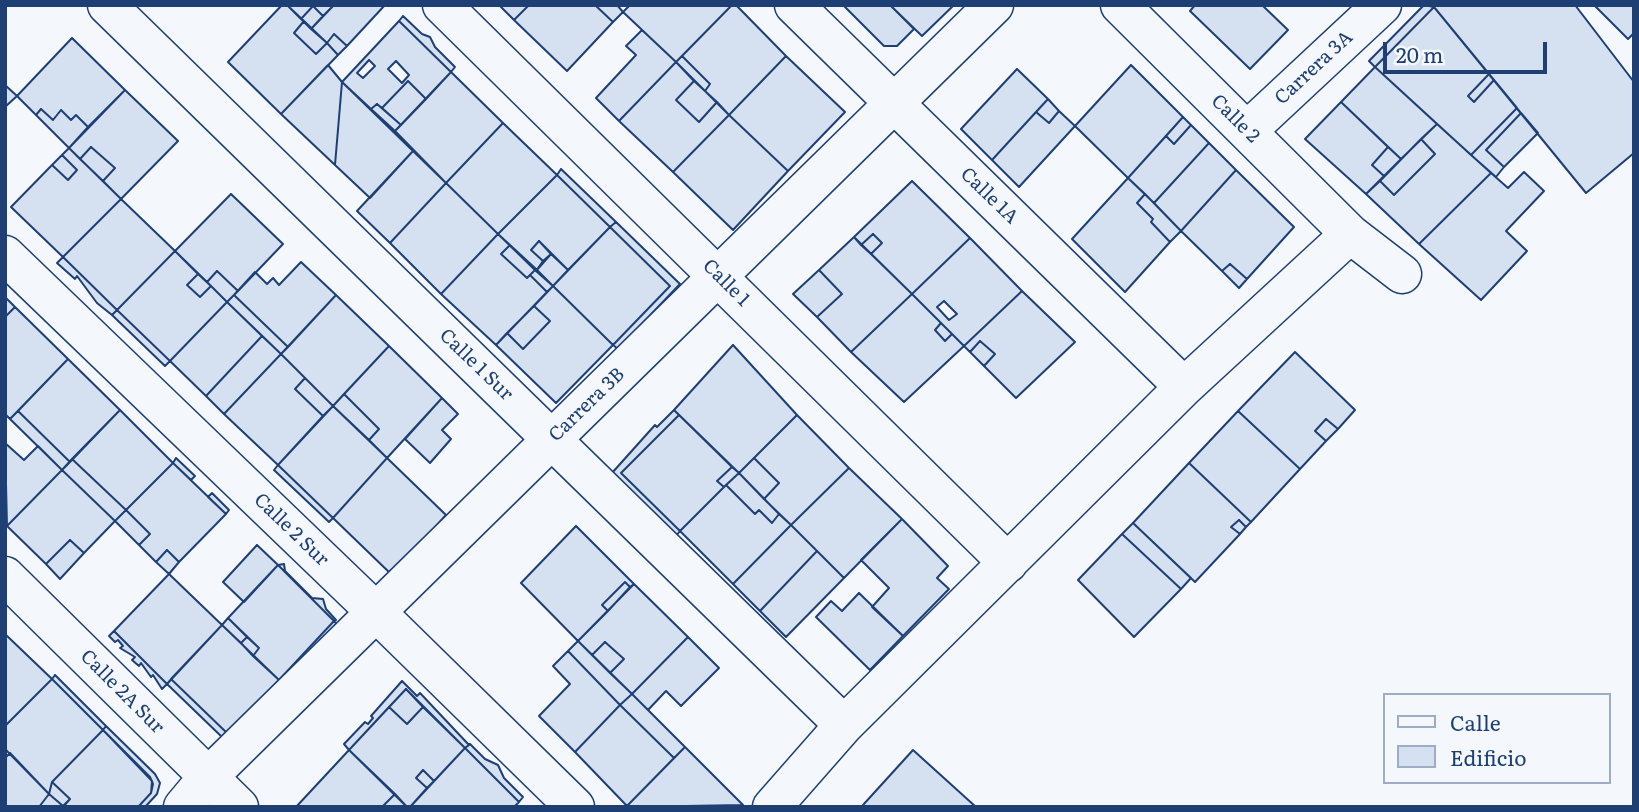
<!DOCTYPE html>
<style>
body{margin:0}
#map{position:relative;width:1639px;height:812px;overflow:hidden;background:#f4f7fb;font-family:Literata,serif}
canvas{display:block}
.frame{position:absolute;inset:0;border:7px solid #1d3f73;pointer-events:none}
.legend{position:absolute;left:1383px;top:693px;width:228px;height:91px;box-sizing:border-box;background:#f4f7fb;border:2px solid #9eadc5;margin:0;padding:9px 12px;list-style:none;font-size:21px;color:#1d3f73}
.legend li{display:flex;align-items:center;gap:14px;height:35px}
.legend b{width:35px;border:2px solid #9eadc5}
.scale{position:absolute;left:1383px;top:42px;width:164px;height:32px;box-sizing:border-box;border:4px solid #1d3f73;border-top:0;padding-left:9px;font-size:21px;line-height:24px;white-space:nowrap;color:#1d3f73;-webkit-text-stroke:5px #f4f7fb;paint-order:stroke}
</style>
<div id="map">
<canvas width="1639" height="812"></canvas>
<div class="frame"></div>
<ul class="legend">
<li><b style="height:9px;background:#f4f7fb"></b>Calle</li>
<li><b style="height:19px;background:#d5e0f0"></b>Edificio</li>
</ul>
<div class="scale">20 m</div>
</div>
<script>
const ctx = document.querySelector('canvas').getContext('2d');
ctx.lineJoin = 'round';
function fill(path, color) {
  ctx.fillStyle = color;
  ctx.fill(path, 'evenodd');
}
function toPath(rows) {
  const path = new Path2D();
  for (const r of rows) {
    path.moveTo(r[0], r[1]);
    for (let i = 2; i < r.length; i += 2) path.lineTo(r[i], r[i + 1]);
  }
  return path;
}
function strokePath(path, color, width, dash) {
  ctx.strokeStyle = color;
  ctx.lineWidth = width;
  ctx.lineCap = dash ? 'butt' : 'round';
  ctx.setLineDash(dash || []);
  ctx.stroke(path);
}
function drawText(font, color, halo, rows, align = 'center') {
  ctx.font = font + ' Literata,serif';
  ctx.lineWidth = 5;
  ctx.setLineDash([]);
  ctx.textBaseline = 'middle';
  ctx.strokeStyle = halo;
  ctx.fillStyle = color;
  for (const [text, x, y, turn = 0] of rows) {
    ctx.save();
    ctx.translate(x, y);
    ctx.rotate((+turn || 0) * Math.PI / 180);
    ctx.textAlign = isNaN(turn) ? turn : align;
    if (halo) ctx.strokeText(text, 0, 0);
    ctx.fillText(text, 0, 0);
    ctx.restore();
  }
}
const building = toPath([
 [282,5,287,5,304,21,294,33,316,54,327,43,338,55,281,114,228,62,282,5],
 [287,5,334,5,323,16,313,6,301,19,287,5],
 [334,5,385,5,347,46,334,34,327,43,311,29,334,5],
 [499,5,529,5,514,20,499,5],
 [529,5,595,5,613,22,567,71,514,20,529,5],
 [595,5,617,5,623,12,613,22,595,5],
 [630,5,732,5,676,62,623,12,630,5],
 [732,5,736,5,786,56,729,115,705,91,710,84,682,56,732,5],
 [843,5,890,5,914,29,897,46,884,46,843,5],
 [890,5,954,5,922,36,890,5],
 [1195,5,1262,5,1288,30,1250,69,1190,11,1195,5],
 [1424,5,1434,7,1375,67,1369,61,1424,5],
 [1436,5,1575,5,1634,82,1634,153,1586,193,1434,7,1436,5],
 [1594,5,1634,5,1634,33,1628,39,1594,5],
 [313,6,323,16,311,29,301,19,313,6],
 [1434,7,1489,74,1468,96,1474,102,1494,80,1517,108,1471,155,1375,67,1434,7],
 [403,16,422,34,430,37,435,47,455,67,451,72,399,21,403,16],
 [304,21,327,43,316,54,294,33,304,21],
 [399,21,451,72,426,99,408,81,382,108,377,104,371,109,342,82,399,21],
 [642,30,676,62,619,121,596,98,636,55,626,46,642,30],
 [334,34,347,46,338,55,327,43,334,34],
 [72,38,125,90,88,127,76,115,71,120,61,110,53,120,41,109,36,115,17,96,72,38],
 [682,56,710,84,705,91,676,62,682,56],
 [786,56,845,112,788,171,729,115,786,56],
 [369,60,375,66,363,78,357,73,369,60],
 [396,61,409,75,402,83,388,69,396,61],
 [676,62,694,81,676,100,699,122,717,102,729,115,673,172,619,121,676,62],
 [328,65,342,82,335,165,281,114,328,65],
 [1131,65,1183,117,1128,178,1075,126,1131,65],
 [1375,67,1437,124,1401,159,1341,102,1375,67],
 [1017,69,1048,99,992,160,961,129,1017,69],
 [451,72,503,123,446,183,395,131,451,72],
 [1489,74,1494,80,1474,102,1468,96,1489,74],
 [408,81,426,99,401,125,382,108,408,81],
 [694,81,717,102,699,122,676,100,694,81],
 [342,82,413,151,370,198,335,165,342,82],
 [5,85,17,96,5,107,5,85],
 [125,90,178,141,121,199,103,181,115,168,91,147,80,159,69,148,125,90],
 [1048,99,1059,111,1049,123,1036,112,1048,99],
 [1341,102,1388,147,1372,165,1384,176,1366,194,1305,139,1341,102],
 [377,104,401,125,395,131,371,109,377,104],
 [1517,108,1521,113,1486,150,1504,167,1496,177,1471,155,1517,108],
 [41,109,53,120,61,110,71,120,76,115,88,127,69,148,36,115,41,109],
 [1059,111,1075,126,1019,187,992,160,1036,112,1049,123,1059,111],
 [1521,113,1538,133,1504,167,1486,150,1521,113],
 [729,115,788,171,733,230,673,172,729,115],
 [1183,117,1191,125,1174,144,1166,136,1183,117],
 [503,123,557,175,498,234,446,183,503,123],
 [1437,124,1491,173,1419,244,1366,194,1380,181,1394,195,1435,154,1421,139,1437,124],
 [1191,125,1209,143,1154,203,1128,178,1166,136,1174,144,1191,125],
 [1421,139,1435,154,1394,195,1380,181,1421,139],
 [1209,143,1236,170,1181,231,1154,203,1209,143],
 [91,147,115,168,103,181,80,159,91,147],
 [1388,147,1401,159,1384,176,1372,165,1388,147],
 [69,148,121,199,63,257,11,207,52,165,68,180,77,170,62,155,69,148],
 [413,151,446,183,390,243,357,211,413,151],
 [62,155,77,170,68,180,52,165,62,155],
 [561,169,616,222,610,227,557,175,561,169],
 [1236,170,1294,227,1247,279,1230,264,1222,271,1181,231,1236,170],
 [1524,172,1544,191,1506,231,1527,251,1481,300,1419,244,1491,173,1508,188,1524,172],
 [557,175,610,227,568,270,539,241,531,250,543,261,536,271,498,234,557,175],
 [1128,178,1145,194,1137,203,1153,219,1151,222,1170,242,1125,292,1072,239,1128,178],
 [912,181,970,238,912,294,871,254,882,243,873,234,861,245,854,237,912,181],
 [446,183,498,234,441,294,390,243,446,183],
 [231,194,283,244,238,291,217,271,207,282,175,251,231,194],
 [1145,194,1181,231,1170,242,1151,222,1153,219,1137,203,1145,194],
 [121,199,175,251,117,310,63,257,121,199],
 [616,222,680,284,618,349,613,345,670,286,610,227,616,222],
 [610,227,670,286,613,345,553,286,610,227],
 [498,234,510,245,501,254,527,278,530,275,547,292,496,345,441,294,498,234],
 [873,234,882,243,871,254,861,245,873,234],
 [854,237,912,294,851,352,817,317,842,294,819,270,854,237],
 [970,238,1022,291,964,346,912,294,970,238],
 [539,241,551,254,543,261,531,250,539,241],
 [510,245,536,269,527,278,501,254,510,245],
 [175,251,198,274,187,285,200,297,211,286,227,302,170,361,117,310,175,251],
 [551,254,568,270,553,286,536,271,551,254],
 [63,257,117,310,112,315,97,303,77,276,75,279,57,263,63,257],
 [301,262,336,295,288,347,234,295,255,272,267,284,273,278,279,285,301,262],
 [1230,264,1247,279,1239,288,1222,271,1230,264],
 [536,269,553,286,547,292,530,275,536,269],
 [819,270,842,294,817,317,793,294,819,270],
 [217,271,238,291,227,302,207,282,217,271],
 [198,274,211,286,200,297,187,285,198,274],
 [553,286,613,345,556,403,496,345,507,333,523,349,550,321,534,306,553,286],
 [1022,291,1075,342,1016,398,984,366,995,354,980,341,970,352,964,346,1022,291],
 [912,294,941,323,935,330,945,341,952,334,964,346,904,402,851,352,912,294],
 [234,295,288,347,281,354,227,302,234,295],
 [336,295,389,346,333,406,281,354,336,295],
 [5,297,15,307,5,317,5,297],
 [944,301,957,314,949,320,937,307,944,301],
 [227,302,262,336,206,396,170,361,227,302],
 [534,306,550,321,523,349,507,333,534,306],
 [15,307,68,359,10,419,5,414,5,317,15,307],
 [117,310,170,361,165,366,112,315,117,310],
 [941,323,952,334,945,341,935,330,941,323],
 [262,336,281,354,224,414,206,396,262,336],
 [980,341,995,354,984,366,970,352,980,341],
 [733,345,797,415,739,473,674,410,733,345],
 [389,346,442,398,387,458,369,440,379,429,344,394,389,346],
 [1295,352,1355,410,1338,429,1326,419,1315,431,1326,441,1300,469,1238,411,1295,352],
 [281,354,305,378,295,389,323,416,278,465,224,414,281,354],
 [68,359,120,410,70,462,18,411,68,359],
 [305,378,333,406,323,416,295,389,305,378],
 [344,394,379,429,369,440,333,406,344,394],
 [442,398,458,414,442,430,451,439,430,463,405,439,442,398],
 [333,406,387,458,333,518,278,465,333,406],
 [120,410,173,463,126,510,72,459,120,410],
 [674,410,679,415,621,473,680,531,676,536,612,473,655,425,657,427,674,410],
 [18,411,70,462,62,470,10,419,18,411],
 [1238,411,1300,469,1251,522,1189,463,1238,411],
 [679,415,732,467,717,481,724,487,680,531,621,473,679,415],
 [797,415,849,468,791,525,764,499,779,483,754,458,797,415],
 [1326,419,1338,429,1326,441,1315,431,1326,419],
 [5,443,24,460,38,446,62,470,7,526,5,443],
 [176,458,195,476,191,480,173,463,176,458],
 [387,458,446,515,392,575,333,518,387,458],
 [754,458,779,483,764,499,739,473,754,458],
 [72,459,126,510,115,521,62,470,72,459],
 [173,463,226,514,179,562,167,550,156,562,139,545,150,534,126,510,173,463],
 [1189,463,1251,522,1246,527,1239,520,1231,527,1240,534,1195,582,1133,523,1189,463],
 [278,465,333,518,329,522,274,470,278,465],
 [732,467,739,473,724,487,717,481,732,467],
 [849,468,902,519,844,578,791,525,849,468],
 [62,470,115,521,84,553,70,540,46,564,7,526,62,470],
 [739,473,779,514,772,523,759,510,755,514,726,485,739,473],
 [726,485,755,514,759,510,772,523,779,514,791,525,733,584,680,531,726,485],
 [212,493,229,510,226,514,208,497,212,493],
 [126,510,150,534,139,545,115,521,126,510],
 [902,519,948,566,937,578,949,589,903,636,872,607,889,588,861,560,902,519],
 [1239,520,1246,527,1240,534,1231,527,1239,520],
 [1133,523,1191,578,1181,589,1122,534,1133,523],
 [791,525,817,551,760,611,733,584,791,525],
 [576,526,634,584,630,587,625,582,602,605,608,611,578,641,521,583,576,526],
 [1122,534,1181,589,1134,637,1078,580,1122,534],
 [70,540,84,553,60,579,46,564,70,540],
 [257,545,278,565,244,602,223,582,257,545],
 [167,550,179,562,169,574,156,562,167,550],
 [817,551,844,578,786,637,760,611,817,551],
 [284,564,285,571,312,598,323,599,326,609,336,620,334,621,278,565,284,564],
 [278,565,334,621,279,680,253,656,259,648,228,618,278,565],
 [169,574,222,625,167,684,114,631,169,574],
 [625,582,630,587,608,611,602,605,625,582],
 [634,584,688,637,632,694,610,673,624,659,605,642,592,655,578,641,634,584],
 [859,593,903,636,870,670,816,617,831,601,842,611,859,593],
 [228,618,247,637,241,643,222,625,228,618],
 [334,621,339,626,282,684,279,680,334,621],
 [222,625,279,680,228,734,171,679,222,625],
 [114,631,167,684,162,689,153,675,151,677,141,663,139,666,132,660,135,657,120,648,123,646,118,640,115,642,109,636,114,631],
 [5,634,52,679,5,726,5,634],
 [247,637,259,648,253,656,241,643,247,637],
 [688,637,719,668,681,706,666,691,648,710,632,694,688,637],
 [578,641,632,694,620,705,568,651,578,641],
 [605,642,624,659,610,673,592,655,605,642],
 [568,651,620,705,575,752,539,716,570,684,553,666,568,651],
 [55,675,106,726,103,730,52,679,55,675],
 [52,679,103,730,52,782,49,794,5,749,5,726,52,679],
 [171,679,228,734,223,738,167,684,171,679],
 [402,681,417,696,420,693,469,745,465,748,406,689,349,750,344,744,365,722,368,724,373,718,371,716,402,681],
 [406,689,423,707,407,724,389,707,406,689],
 [632,694,685,747,674,758,620,705,632,694],
 [620,705,674,758,627,806,575,752,620,705],
 [389,707,407,724,423,707,465,748,434,781,423,770,416,778,427,788,410,807,407,807,349,750,389,707],
 [106,726,155,774,160,783,157,794,145,807,138,807,151,793,152,781,103,730,106,726],
 [103,730,150,777,153,784,151,793,138,807,63,807,70,799,52,782,103,730],
 [470,744,485,759,498,765,504,778,523,797,519,802,465,748,470,744],
 [685,747,743,805,628,807,627,806,685,747],
 [465,748,519,802,514,807,410,807,465,748],
 [349,750,395,794,382,807,296,807,349,750],
 [913,750,976,807,865,807,863,805,913,750],
 [10,753,49,794,39,807,5,807,5,758,10,753],
 [423,770,434,781,427,788,416,778,423,770],
 [52,782,70,799,63,806,49,794,52,782],
 [49,794,63,806,63,807,39,807,49,794],
 [395,794,407,807,382,807,395,794]
]);
const minor = toPath([
 [107,5,844,725],
 [442,5,1008,563],
 [794,5,1184,387],
 [1120,5,1350,234,1402,274],
 [1247,131,1382,5],
 [5,255,376,612,575,807],
 [5,576,239,807],
 [183,807,208,777,994,5],
 [772,807,844,725,1184,387,1350,234]
]);
const streetNames = [
 ["Carrera 3A",1314,68,-43],
 ["Calle 2",1235,119,45],
 ["Calle 1A",989,196,44],
 ["Calle 1",726,283,45],
 ["Calle 1 Sur",476,365,44],
 ["Carrera 3B",587,405,-44],
 ["Calle 2 Sur",291,530,44],
 ["Calle 2A Sur",122,692,45]
];
fill(building, '#d5e0f0');
strokePath(building, '#1d3f73', 2);
strokePath(minor, '#1d3f73', 41);
strokePath(minor, '#f4f7fb', 38);
drawText('19px', '#1d3f73', '#f4f7fb', streetNames);
</script>
